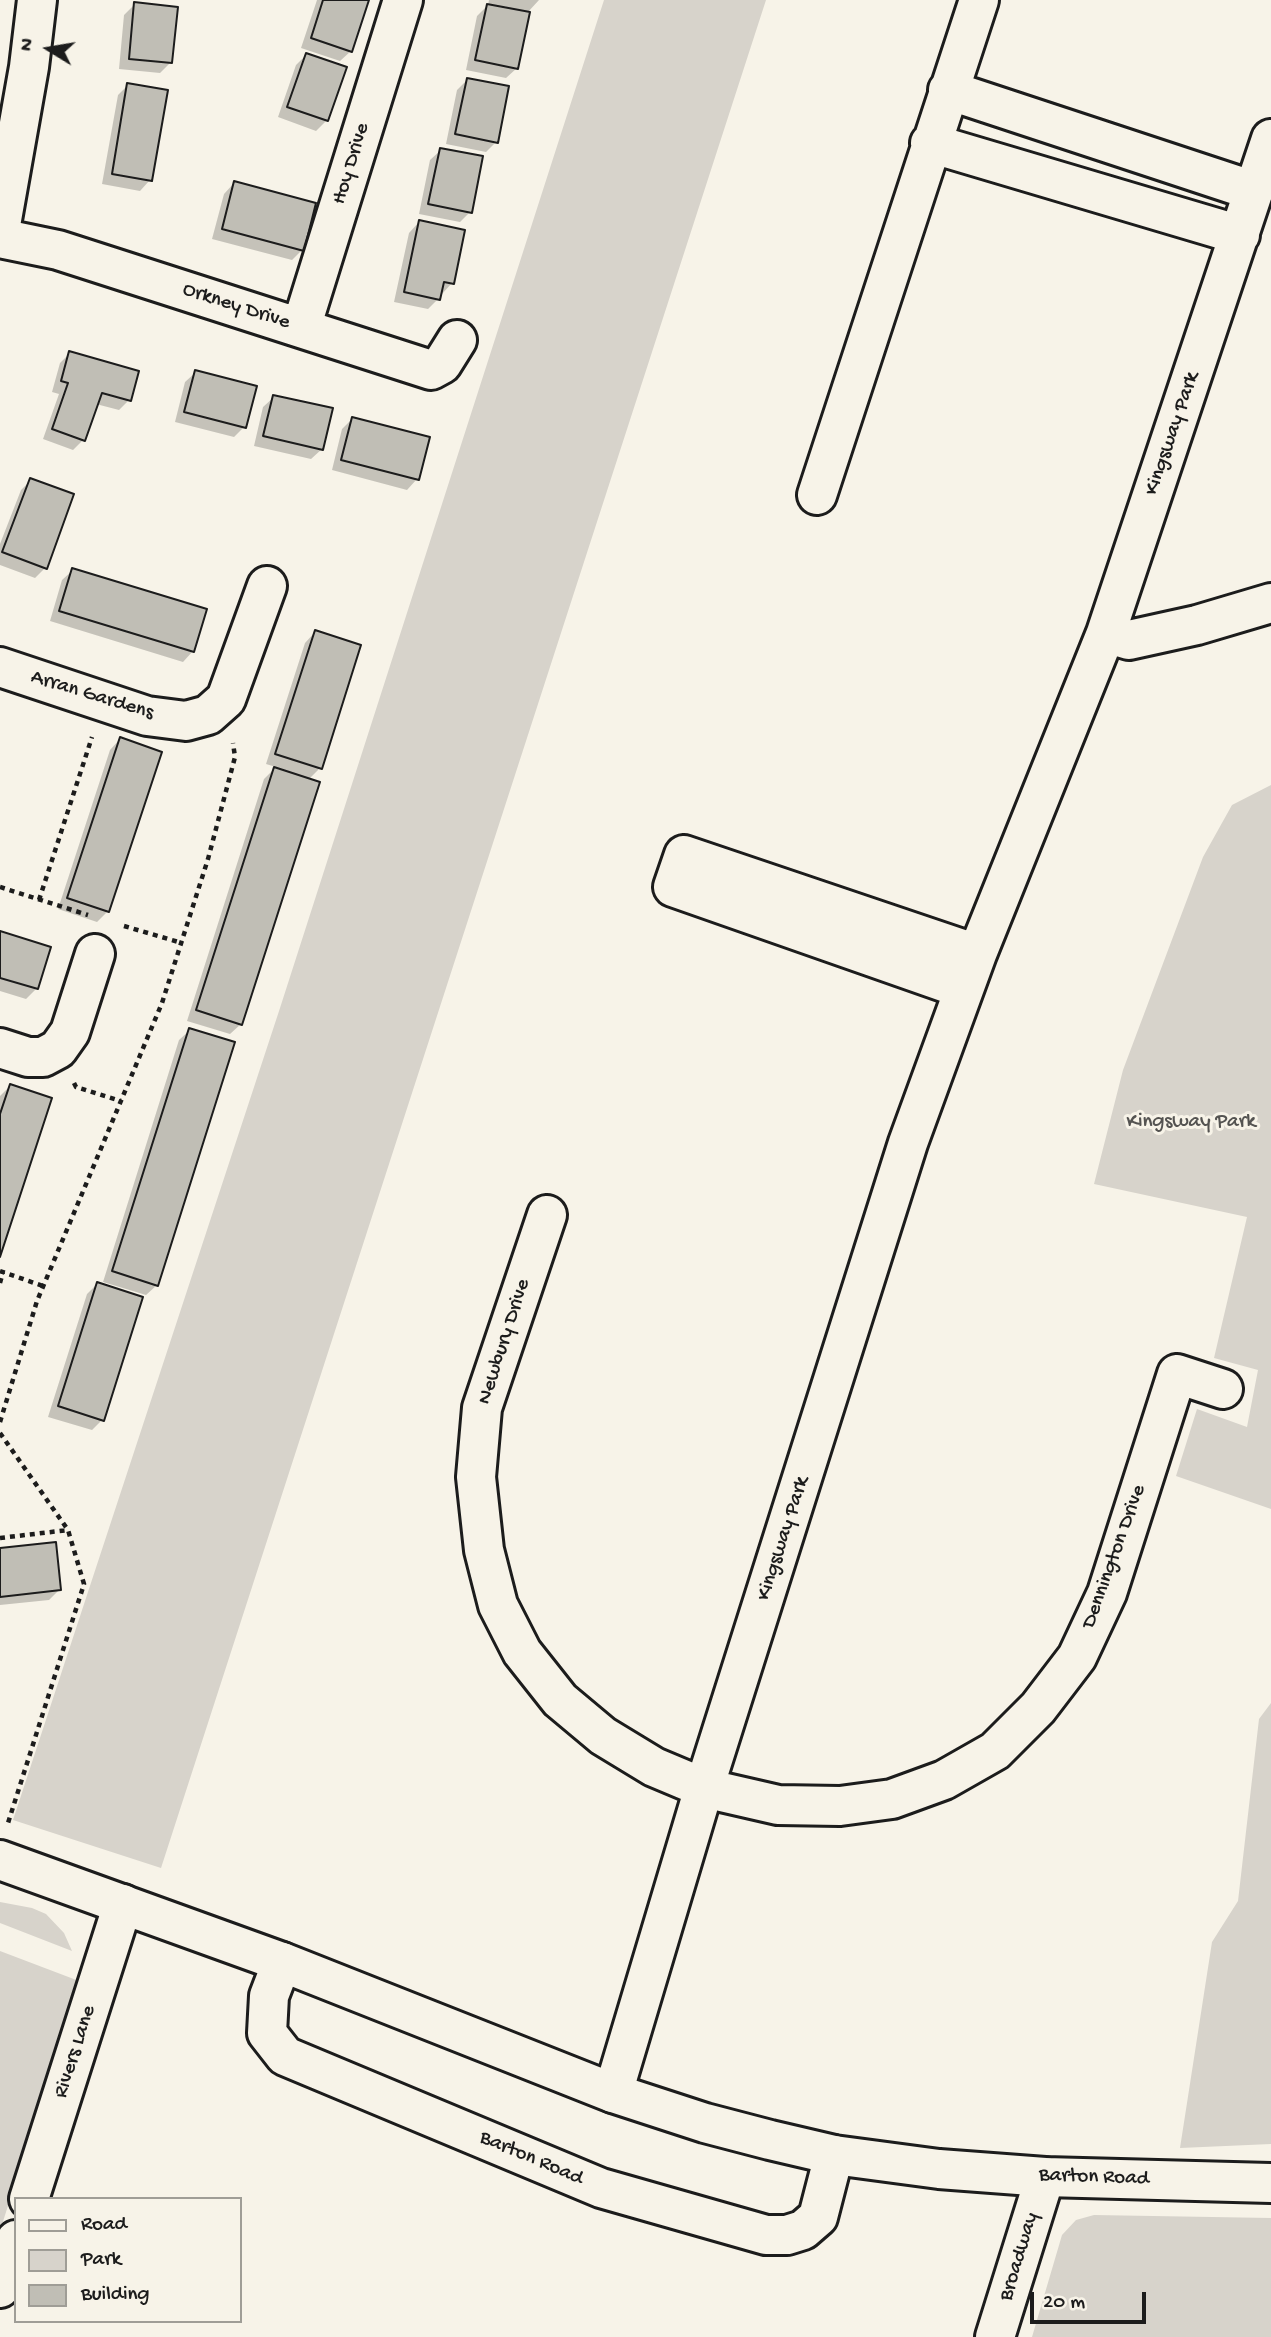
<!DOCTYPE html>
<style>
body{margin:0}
#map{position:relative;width:1271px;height:2337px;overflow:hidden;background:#f7f3e8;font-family:"Gochi Hand",sans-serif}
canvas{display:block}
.legend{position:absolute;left:14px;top:2197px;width:228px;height:126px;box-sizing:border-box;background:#f7f3e8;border:2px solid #9f9d96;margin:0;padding:9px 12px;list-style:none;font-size:21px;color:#1c1c1c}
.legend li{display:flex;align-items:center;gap:14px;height:35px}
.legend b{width:35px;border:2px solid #9f9d96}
.north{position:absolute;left:14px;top:14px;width:70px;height:70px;-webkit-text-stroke:5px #f7f3e8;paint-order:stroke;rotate:281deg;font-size:19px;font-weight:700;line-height:28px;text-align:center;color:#1c1c1c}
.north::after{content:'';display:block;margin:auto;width:24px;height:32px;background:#1c1c1c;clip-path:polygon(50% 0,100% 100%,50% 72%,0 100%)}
.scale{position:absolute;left:1030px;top:2292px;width:116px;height:32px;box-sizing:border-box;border:4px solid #1c1c1c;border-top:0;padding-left:9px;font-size:21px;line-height:24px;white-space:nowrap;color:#1c1c1c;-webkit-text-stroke:5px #f7f3e8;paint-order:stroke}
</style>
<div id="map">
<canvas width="1271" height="2337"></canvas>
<ul class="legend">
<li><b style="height:9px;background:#f7f3e8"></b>Road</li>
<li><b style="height:19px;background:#d7d3cb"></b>Park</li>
<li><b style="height:19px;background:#c0beb5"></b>Building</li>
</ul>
<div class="north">N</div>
<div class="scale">20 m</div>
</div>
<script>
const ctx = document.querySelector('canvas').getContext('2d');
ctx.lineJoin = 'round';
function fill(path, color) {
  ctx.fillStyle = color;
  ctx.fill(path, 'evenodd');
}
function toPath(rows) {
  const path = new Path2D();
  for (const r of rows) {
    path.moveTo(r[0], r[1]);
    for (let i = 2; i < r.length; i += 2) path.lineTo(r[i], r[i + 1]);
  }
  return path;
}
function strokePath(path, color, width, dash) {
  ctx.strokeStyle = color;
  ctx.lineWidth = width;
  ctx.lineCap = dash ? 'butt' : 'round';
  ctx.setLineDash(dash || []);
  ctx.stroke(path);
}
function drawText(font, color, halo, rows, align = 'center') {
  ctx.font = font + ' "Gochi Hand",sans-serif';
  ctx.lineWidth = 6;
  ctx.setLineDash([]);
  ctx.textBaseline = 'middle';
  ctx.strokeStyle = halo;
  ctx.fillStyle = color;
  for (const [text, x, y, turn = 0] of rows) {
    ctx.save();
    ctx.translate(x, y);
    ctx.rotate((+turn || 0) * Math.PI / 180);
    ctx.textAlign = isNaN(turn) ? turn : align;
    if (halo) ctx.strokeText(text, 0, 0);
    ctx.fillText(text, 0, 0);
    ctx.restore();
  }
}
const green = toPath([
 [604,0,766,0,161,1868,13,1820,280,1008],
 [1271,785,1271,1509,1176,1476,1197,1409,1247,1427,1258,1370,1214,1358,1247,1217,1094,1184,1123,1070,1203,857,1232,805],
 [1271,1703,1271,2144,1180,2148,1212,1942,1238,1901,1259,1719],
 [0,1902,32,1908,46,1914,64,1933,72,1951,0,1923],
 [0,1951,79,1981,0,2231],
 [1094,2215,1271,2218,1271,2337,1032,2337,1062,2235,1076,2220]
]);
const shadow = toPath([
 [317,0,367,0,351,51,340,61,301,48],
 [489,0,539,0,528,12,517,68,506,78,466,70,477,16,488,5],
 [135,4,171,62,160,73,119,69,124,15],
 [306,55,327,120,316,131,278,117,296,65],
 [467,80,496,142,486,152,446,144,457,90],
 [128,85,150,180,140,191,102,184,118,95],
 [441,150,470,212,460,222,419,214,430,160],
 [234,183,302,250,292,260,212,239,224,194],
 [419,222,452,283,442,294,440,293,438,299,428,309,394,302,409,233],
 [70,353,129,400,119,410,96,404,83,440,73,450,43,439,59,394,52,392,60,363],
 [196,372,244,427,234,437,175,422,185,382],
 [274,397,322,449,311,459,254,446,263,407],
 [352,419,417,479,407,490,332,470,342,429],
 [31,480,45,568,35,578,0,565,0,544,21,490],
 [73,570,193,651,183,662,50,621,62,580],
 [315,632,320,768,308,780,241,1024,230,1034,187,1021,264,779,276,767,266,764,305,643],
 [120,739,108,911,97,922,58,909,110,750],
 [0,933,37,988,26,999,0,991],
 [190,1030,157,1285,146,1295,103,1282,179,1040],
 [10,1086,0,1251,0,1096],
 [97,1284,102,1420,92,1430,48,1417,87,1294],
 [0,1549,59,1590,49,1600,0,1605]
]);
const building = toPath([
 [323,0,369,0,352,52,311,38,323,0],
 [134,2,178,7,172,63,129,59,134,2],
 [487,4,530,12,518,69,475,60,487,4],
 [306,53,347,67,328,121,287,107,306,53],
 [467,78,509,86,498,143,455,134,467,78],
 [127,83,168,90,152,181,112,174,127,83],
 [440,148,483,156,472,213,428,204,440,148],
 [234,181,316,203,304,251,222,229,234,181],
 [419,220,465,230,454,284,444,282,440,300,404,292,419,220],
 [69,351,139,371,131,401,102,393,85,441,52,429,68,383,61,381,69,351],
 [195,370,257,386,246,428,184,412,195,370],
 [273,395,333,408,323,450,263,436,273,395],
 [352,417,430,437,419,480,341,460,352,417],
 [30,478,74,494,47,569,2,552,30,478],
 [72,568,207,609,194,652,59,611,72,568],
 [315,630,361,645,322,769,275,754,315,630],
 [120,737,162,752,109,912,67,898,120,737],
 [274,767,320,782,242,1025,196,1010,274,767],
 [0,931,51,947,38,989,0,978,0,931],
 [189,1028,235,1042,158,1286,112,1271,189,1028],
 [10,1084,52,1098,0,1257,0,1114,10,1084],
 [97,1282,143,1297,104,1421,58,1406,97,1282],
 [56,1542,61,1590,0,1597,0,1548,56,1542]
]);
const path = toPath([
 [0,887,88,915],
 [39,900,92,737],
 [124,926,182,943],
 [74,1083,76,1087,121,1101],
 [0,1271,43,1286],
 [0,1283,3,1272],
 [0,1422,37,1301,162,1003,208,859,235,757,233,743],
 [0,1433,68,1530,84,1584,8,1823],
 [0,1538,68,1530]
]);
const minor = toPath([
 [948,90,1254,191],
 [930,143,1240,235],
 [0,231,29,67,37,0],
 [0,238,58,250,431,370,442,364,457,340],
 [301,328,403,0],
 [817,495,979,0],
 [1106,633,1129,640,1197,625,1271,603],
 [0,667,147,716,186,721,208,715,226,699,267,586],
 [964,989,673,887,684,855,977,954],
 [0,1048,28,1057,43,1057,58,1049,70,1032,95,954],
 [547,1215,482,1408,476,1477,484,1550,498,1605,522,1652,560,1700,603,1736,654,1767,704,1788,778,1805,840,1806,892,1799,944,1780,995,1751,1038,1708,1077,1657,1107,1593,1177,1374,1223,1389],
 [282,1962,269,1996,267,2033,285,2056,601,2188,766,2235,787,2235,803,2230,818,2217,834,2155],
 [613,2093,704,1788,908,1143,977,954,1106,633,1271,139],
 [29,2199,123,1904],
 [0,2288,16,2240]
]);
const tertiary = toPath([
 [995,2337,1045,2177]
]);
const secondary = toPath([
 [0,1860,282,1962,613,2093,705,2123,770,2140,834,2155,939,2169,1045,2177,1271,2183]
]);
const streetNames = [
 ["Hoy Drive",352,164,-73],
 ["Orkney Drive",236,307,18],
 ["Kingsway Park",1173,434,-71],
 ["Arran Gardens",92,696,17],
 ["Newbury Drive",505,1342,-72],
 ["Kingsway Park",784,1539,-72],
 ["Dennington Drive",1115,1557,-70],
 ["Rivers Lane",76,2052,-72],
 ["Barton Road",531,2159,23],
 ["Barton Road",1094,2178,2],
 ["Broadway",1020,2257,-73]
];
const parkNames = [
 ["Kingsway Park",1191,1123]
];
fill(green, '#d7d3cb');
fill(shadow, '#0003');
fill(building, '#c0beb5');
strokePath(building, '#1c1c1c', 2);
strokePath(minor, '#1c1c1c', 44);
strokePath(tertiary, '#1c1c1c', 44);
strokePath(secondary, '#1c1c1c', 44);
strokePath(path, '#1c1c1c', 4.5, [5, 5]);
strokePath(minor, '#f7f3e8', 38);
strokePath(tertiary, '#f7f3e8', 38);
strokePath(secondary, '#f7f3e8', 38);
drawText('21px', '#1c1c1c', '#f7f3e8', streetNames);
drawText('21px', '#545351', '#f7f3e8', parkNames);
</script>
